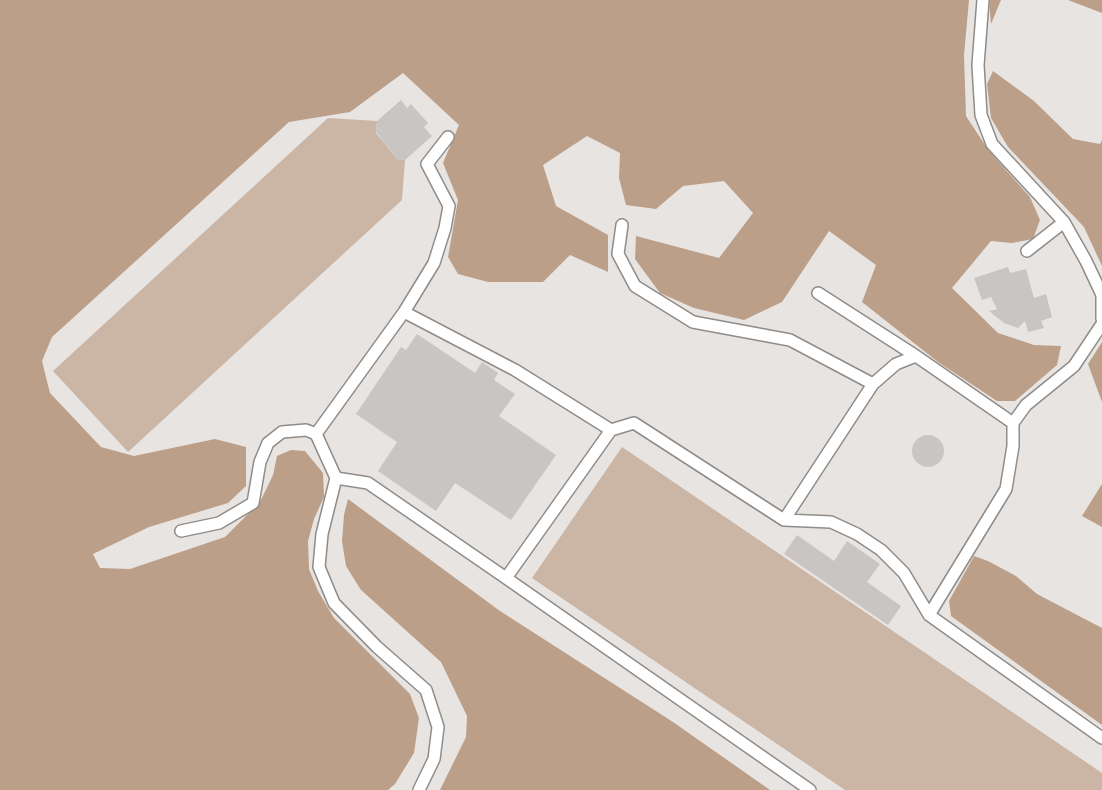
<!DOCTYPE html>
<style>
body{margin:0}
canvas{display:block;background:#e8e4e2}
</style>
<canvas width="1102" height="790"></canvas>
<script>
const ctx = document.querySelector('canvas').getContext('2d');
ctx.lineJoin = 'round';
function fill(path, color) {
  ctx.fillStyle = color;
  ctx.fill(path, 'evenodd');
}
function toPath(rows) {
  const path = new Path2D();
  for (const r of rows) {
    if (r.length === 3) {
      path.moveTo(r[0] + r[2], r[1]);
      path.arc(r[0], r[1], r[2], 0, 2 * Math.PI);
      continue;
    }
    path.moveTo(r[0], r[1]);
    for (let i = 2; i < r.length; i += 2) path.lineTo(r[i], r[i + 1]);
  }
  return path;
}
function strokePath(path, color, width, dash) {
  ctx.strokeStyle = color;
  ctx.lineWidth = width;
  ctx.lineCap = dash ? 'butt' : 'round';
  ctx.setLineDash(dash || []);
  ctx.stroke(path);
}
const green = toPath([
 [328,118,377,121,376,133,397,159,405,160,402,200,128,452,53,371],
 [622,447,1102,773,1102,790,845,790,532,578]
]);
const forest = toPath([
 [0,0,969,0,964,55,966,116,989,151,1030,197,1040,220,1033,239,1012,243,991,241,952,288,998,333,1034,345,1061,346,1057,365,1015,401,997,401,938,362,862,302,876,265,829,231,782,302,744,320,694,308,660,293,635,259,636,236,719,258,753,213,724,181,683,186,656,209,626,205,619,178,620,153,587,136,543,165,556,206,608,235,608,272,570,255,543,282,488,282,458,274,448,257,458,200,443,163,459,125,403,73,350,112,289,122,52,337,42,361,50,393,101,447,134,456,215,439,246,447,246,486,228,503,149,527,93,554,100,568,130,569,225,537,260,502,273,475,277,456,291,450,305,451,323,473,324,497,314,519,308,541,309,569,318,591,334,618,410,694,419,718,414,753,395,784,388,790,0,790],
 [989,0,1001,0,991,24],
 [1068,0,1102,0,1102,13],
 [993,71,1034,101,1073,139,1100,144,1102,140,1102,266,1084,227,1008,147,991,118,987,84],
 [1102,342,1102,402,1088,364],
 [1102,484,1102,527,1082,516],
 [348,499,500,611,673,722,770,790,440,790,466,737,467,716,441,662,361,590,346,566,342,541,344,515],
 [974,556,988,561,1016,576,1037,594,1102,628,1102,725,951,616,949,601]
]);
const building = toPath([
 [401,100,407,108,411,104,428,123,424,127,432,136,405,160,397,159,376,132,377,121],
 [1008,267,1010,273,1026,269,1034,298,1046,294,1052,317,1041,321,1044,328,1028,332,1025,321,1018,328,1004,323,989,311,997,309,991,297,982,300,974,278],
 [417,334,475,373,482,362,498,373,494,380,515,394,499,416,556,455,511,520,455,483,436,511,378,471,397,442,356,414,401,347,406,350],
 [928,451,16],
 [797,535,834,561,847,541,880,564,867,582,901,606,888,625,784,554]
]);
const service = toPath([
 [983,0,978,65,981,115,992,144,1064,222,1086,261,1102,295,1102,319],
 [448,137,427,164,449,206,445,228,434,263,404,312,316,434,336,478,368,483,506,578],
 [622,225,618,254,635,286,693,322,790,340,873,384],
 [1027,251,1064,222],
 [818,293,916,356],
 [404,312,515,370,611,430],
 [336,478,322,534,319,567,334,603,377,647,426,690,438,727,434,759,419,790],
 [784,520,873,384,896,364,916,356,1013,423],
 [181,531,219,523,253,503,260,462,268,443,282,432,306,430,316,434],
 [929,615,1006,489,1013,446,1013,423,1026,405,1074,366,1102,324],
 [810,790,506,578,611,430,634,423,784,520,831,522,857,534,881,550,904,573,929,615,1102,738]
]);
fill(green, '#cbb6a6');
fill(forest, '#bc9f89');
fill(building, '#c8c5c2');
strokePath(service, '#8f8c89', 14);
strokePath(service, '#fff', 11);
</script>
